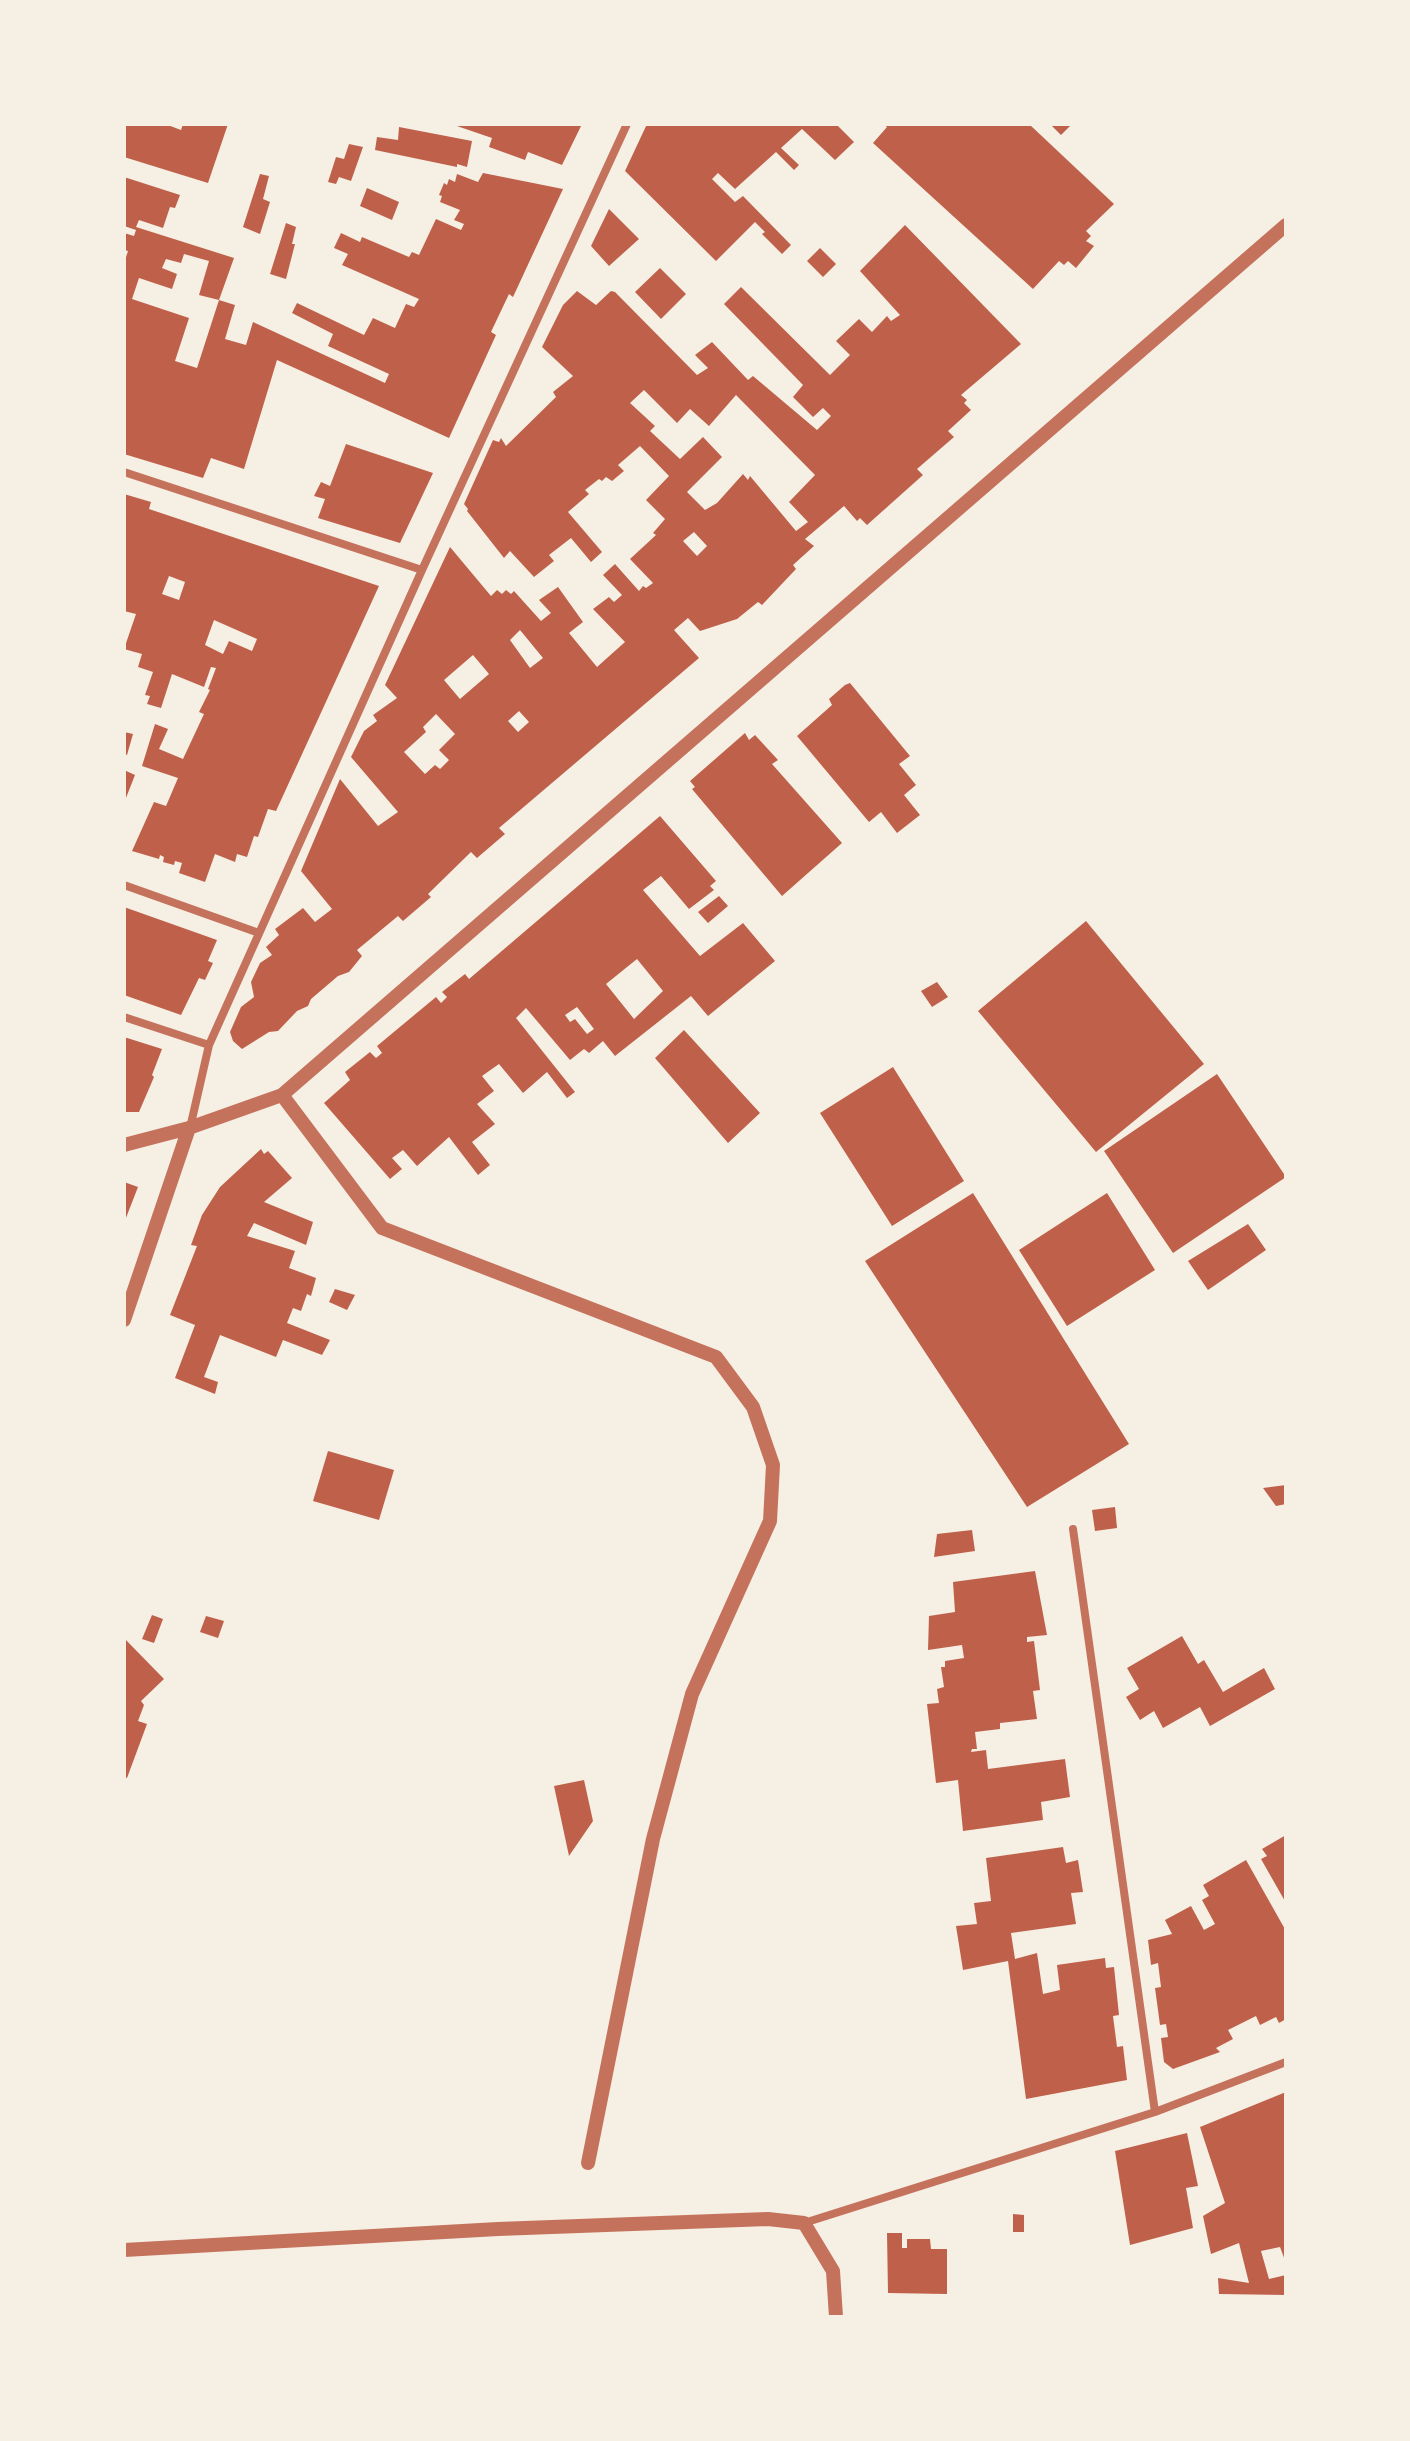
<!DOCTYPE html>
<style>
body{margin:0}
#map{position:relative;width:1410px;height:2441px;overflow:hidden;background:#f6efe4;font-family:"Space Grotesk",sans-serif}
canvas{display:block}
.frame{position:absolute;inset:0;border:126px solid #f6efe4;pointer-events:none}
</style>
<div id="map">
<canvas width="1410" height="2441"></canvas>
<div class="frame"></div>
</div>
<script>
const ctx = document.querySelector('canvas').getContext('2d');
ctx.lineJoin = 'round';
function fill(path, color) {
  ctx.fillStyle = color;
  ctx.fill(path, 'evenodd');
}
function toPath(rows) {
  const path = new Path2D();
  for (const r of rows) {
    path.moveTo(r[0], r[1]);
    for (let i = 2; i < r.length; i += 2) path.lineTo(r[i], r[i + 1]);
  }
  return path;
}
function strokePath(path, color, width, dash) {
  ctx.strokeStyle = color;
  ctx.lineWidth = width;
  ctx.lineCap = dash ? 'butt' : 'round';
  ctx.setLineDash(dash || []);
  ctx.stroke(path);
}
const building = toPath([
 [124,124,165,124,181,130,183,124,228,124,208,183,124,157],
 [451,124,582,124,562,165,528,152,525,160,489,147,492,138],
 [647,124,836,124,854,142,835,160,802,129,781,148,799,165,794,170,776,152,735,189,718,173,712,179,735,202,743,196,791,245,782,254,762,234,765,232,755,222,716,261,625,171],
 [883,124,1029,124,1114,204,1086,231,1091,236,1086,241,1094,246,1076,268,1068,261,1064,265,1059,261,1033,289,873,143,887,127],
 [1050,124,1072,124,1061,135],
 [399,127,472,141,467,167,457,164,457,167,375,150,377,137,398,140],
 [349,144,363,147,351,181,339,177,336,184,328,182,336,157,344,159],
 [483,173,563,189,513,297,509,294,491,332,496,335,449,438,277,360,244,469,211,458,203,478,124,454,124,263,128,251,124,250,124,233,134,236,136,230,124,226,124,177,180,195,175,208,170,207,163,228,139,220,136,227,234,258,219,300,199,295,209,261,184,254,181,263,166,259,162,268,177,274,172,289,139,278,132,299,189,318,175,361,197,368,219,300,235,305,225,339,246,345,253,322,385,383,389,374,328,346,333,334,292,313,297,303,364,335,373,318,395,328,406,304,414,307,419,299,342,265,348,254,334,248,341,233,360,242,362,237,409,257,412,252,419,255,436,219,461,230,464,224,454,220,460,210,440,202,442,196,439,195,444,183,447,185,449,179,455,182,457,174,478,182],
 [260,174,269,176,263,199,270,202,260,234,243,227],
 [367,188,399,202,392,220,360,206],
 [609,209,639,239,609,266,591,246],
 [286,223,296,227,292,244,295,244,286,279,270,274],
 [905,225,1021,344,961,395,967,400,964,403,971,410,948,431,954,437,917,469,923,475,867,525,860,518,857,521,844,506,805,539,814,546,793,565,796,569,762,605,758,602,737,619,700,631,688,618,674,630,699,658,499,828,505,834,477,858,471,852,428,894,431,897,403,921,398,916,357,950,362,956,349,972,338,976,311,999,308,1006,297,1011,278,1031,269,1032,242,1049,233,1041,230,1032,241,1007,254,997,251,982,260,963,272,955,266,947,279,935,275,929,303,908,315,922,332,909,301,871,340,779,378,826,398,812,351,757,364,731,377,721,373,715,397,698,385,685,450,547,491,596,497,590,502,594,506,590,511,594,514,591,541,621,551,613,539,600,558,587,583,622,569,633,597,667,625,642,593,609,609,597,614,602,622,595,603,575,615,564,639,591,643,586,646,588,653,583,630,559,656,535,653,533,665,519,646,500,669,476,640,446,618,465,624,471,612,481,606,477,602,481,599,479,585,490,589,494,568,512,602,552,591,562,571,538,549,555,554,561,534,577,510,551,504,558,467,511,468,509,464,504,493,440,499,442,501,438,506,446,556,397,553,392,573,376,542,347,563,305,577,291,596,305,611,291,615,292,697,375,708,368,695,355,712,342,748,380,753,376,817,430,831,416,823,408,813,417,793,397,803,385,724,304,741,287,830,375,850,355,836,341,859,319,872,332,887,316,891,321,900,315,860,271],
 [644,390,677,423,690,409,709,426,736,395,815,475,789,502,808,522,796,531,750,476,748,480,743,474,717,503,705,510,687,492,722,457,703,437,680,459,650,431,655,426,630,403],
 [694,532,707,546,697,556,683,541],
 [520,630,543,658,530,668,510,640],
 [473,655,489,674,460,699,444,680],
 [519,711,529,722,518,732,508,721],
 [436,714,455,734,439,750,449,760,440,769,435,765,425,774,404,752,426,732,423,727],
 [820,248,836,264,823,277,807,261],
 [660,268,686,294,661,319,635,292],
 [346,444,433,473,400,543,318,518,325,499,314,496,321,482,330,486],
 [124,494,151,502,149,509,379,586,276,811,268,809,258,837,254,836,247,857,237,854,235,862,215,854,205,882,179,873,182,863,175,861,174,865,163,862,164,857,160,855,159,859,132,851,154,802,166,806,178,778,142,766,155,724,168,729,159,749,183,759,204,714,199,712,210,690,208,689,216,668,211,667,204,687,172,674,161,708,147,704,150,696,145,695,153,672,138,667,142,654,124,649,136,614,124,611],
 [169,576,185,582,179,600,162,594],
 [214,620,257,639,252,651,229,641,223,654,205,645],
 [850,683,910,756,899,764,916,785,904,795,920,815,897,833,881,812,869,822,797,736,832,705,829,699,845,685],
 [124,732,133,734,127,755,124,754],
 [745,733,749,740,755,735,778,760,772,764,842,843,782,896,692,789,695,787,690,781],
 [124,770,135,775,124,803],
 [660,816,716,881,710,886,714,890,689,909,661,876,643,890,700,956,743,923,775,961,708,1016,691,996,615,1056,603,1041,589,1053,584,1049,570,1060,526,1008,516,1018,575,1092,567,1098,547,1072,523,1093,499,1064,482,1076,494,1091,477,1104,495,1124,472,1142,490,1165,478,1175,449,1137,417,1166,403,1150,392,1158,402,1169,390,1179,324,1103,350,1080,345,1072,370,1052,376,1058,382,1053,377,1046,436,997,441,1003,447,997,442,992,465,974,469,979],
 [637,959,663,991,634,1019,606,984],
 [577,1007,594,1029,587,1034,575,1019,570,1022,565,1015],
 [719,896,728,906,708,923,698,912],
 [124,907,217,940,208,961,213,963,205,980,199,978,181,1015,124,995],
 [1086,921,1204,1064,1096,1152,978,1011],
 [937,982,948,997,932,1007,921,991],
 [684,1030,760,1113,728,1143,655,1058],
 [124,1037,162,1049,152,1075,154,1077,139,1112,124,1112],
 [893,1067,964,1181,892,1226,820,1113],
 [1217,1074,1286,1177,1173,1253,1104,1151],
 [261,1149,264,1154,268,1151,292,1178,264,1202,313,1222,306,1245,254,1223,247,1236,295,1251,289,1268,316,1278,311,1296,307,1294,301,1311,293,1308,287,1323,330,1340,322,1355,283,1340,276,1357,220,1335,204,1377,218,1382,215,1394,175,1378,195,1325,170,1315,197,1246,191,1245,202,1215,220,1187],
 [124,1182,138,1187,124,1223],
 [973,1193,1129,1444,1027,1507,865,1261],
 [1107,1193,1155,1270,1067,1326,1019,1250],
 [1248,1224,1266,1250,1208,1290,1188,1261],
 [335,1289,355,1295,347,1310,329,1302],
 [328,1451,394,1470,379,1520,313,1501],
 [1286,1485,1286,1504,1276,1506,1263,1488],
 [1115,1507,1117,1528,1095,1531,1092,1510],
 [972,1530,975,1551,934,1557,937,1534],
 [1035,1571,1047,1635,1027,1637,1027,1642,1034,1641,1040,1690,1033,1691,1037,1719,1000,1723,1000,1729,975,1732,977,1749,972,1749,971,1752,986,1750,988,1769,1065,1759,1070,1797,1041,1802,1043,1820,963,1831,958,1780,936,1783,927,1704,939,1703,937,1689,944,1687,941,1667,945,1667,945,1661,964,1658,962,1645,928,1650,929,1616,955,1612,953,1582],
 [152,1615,163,1619,154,1643,142,1639],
 [206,1616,224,1621,218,1638,200,1632],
 [1182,1636,1198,1664,1204,1660,1223,1692,1264,1668,1275,1689,1210,1726,1200,1707,1163,1728,1154,1711,1140,1720,1126,1697,1139,1689,1127,1668],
 [124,1638,164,1679,141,1701,144,1705,138,1721,147,1724,127,1778,124,1777],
 [584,1780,593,1821,569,1856,554,1786],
 [1286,1835,1286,1903,1261,1859,1267,1856,1262,1849],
 [1063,1847,1066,1863,1078,1860,1083,1892,1071,1893,1076,1924,1011,1933,1015,1959,1037,1953,1043,1994,1060,1990,1057,1965,1105,1958,1106,1968,1114,1967,1119,2015,1113,2016,1117,2047,1123,2046,1127,2080,1026,2099,1008,1961,963,1970,956,1926,977,1924,974,1903,991,1901,986,1858],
 [1246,1860,1286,1931,1286,2019,1279,2023,1276,2017,1260,2025,1256,2016,1228,2030,1233,2039,1216,2048,1220,2052,1173,2069,1164,2062,1161,2038,1168,2037,1166,2024,1160,2025,1155,1988,1161,1987,1158,1963,1151,1965,1148,1940,1172,1934,1165,1920,1191,1906,1204,1930,1215,1924,1202,1900,1209,1896,1203,1885],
 [1286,2092,1286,2263,1280,2247,1261,2251,1269,2279,1286,2275,1286,2295,1219,2294,1218,2278,1249,2283,1239,2243,1211,2254,1203,2216,1225,2203,1200,2127],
 [1187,2133,1198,2186,1186,2188,1193,2228,1130,2245,1115,2151],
 [1013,2214,1024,2215,1024,2232,1013,2232],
 [887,2233,902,2233,902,2248,907,2248,907,2239,930,2239,931,2249,947,2249,947,2294,888,2293]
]);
const minor = toPath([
 [124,472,422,570],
 [124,885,259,933],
 [124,1017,209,1045],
 [190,1128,209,1045,422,570,627,124],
 [1073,1529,1155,2112],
 [804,2223,1155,2112,1286,2062]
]);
const tertiary = toPath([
 [282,1095,382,1228,716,1357,753,1407,773,1465,770,1521,692,1694,653,1839,588,2163],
 [124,1145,189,1128],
 [124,1320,189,1128,282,1095,1286,225],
 [124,2250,498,2229,768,2219,804,2223,833,2271,836,2317]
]);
fill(building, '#bf614a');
strokePath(minor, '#c5725c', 8);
strokePath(tertiary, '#c5725c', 14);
</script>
